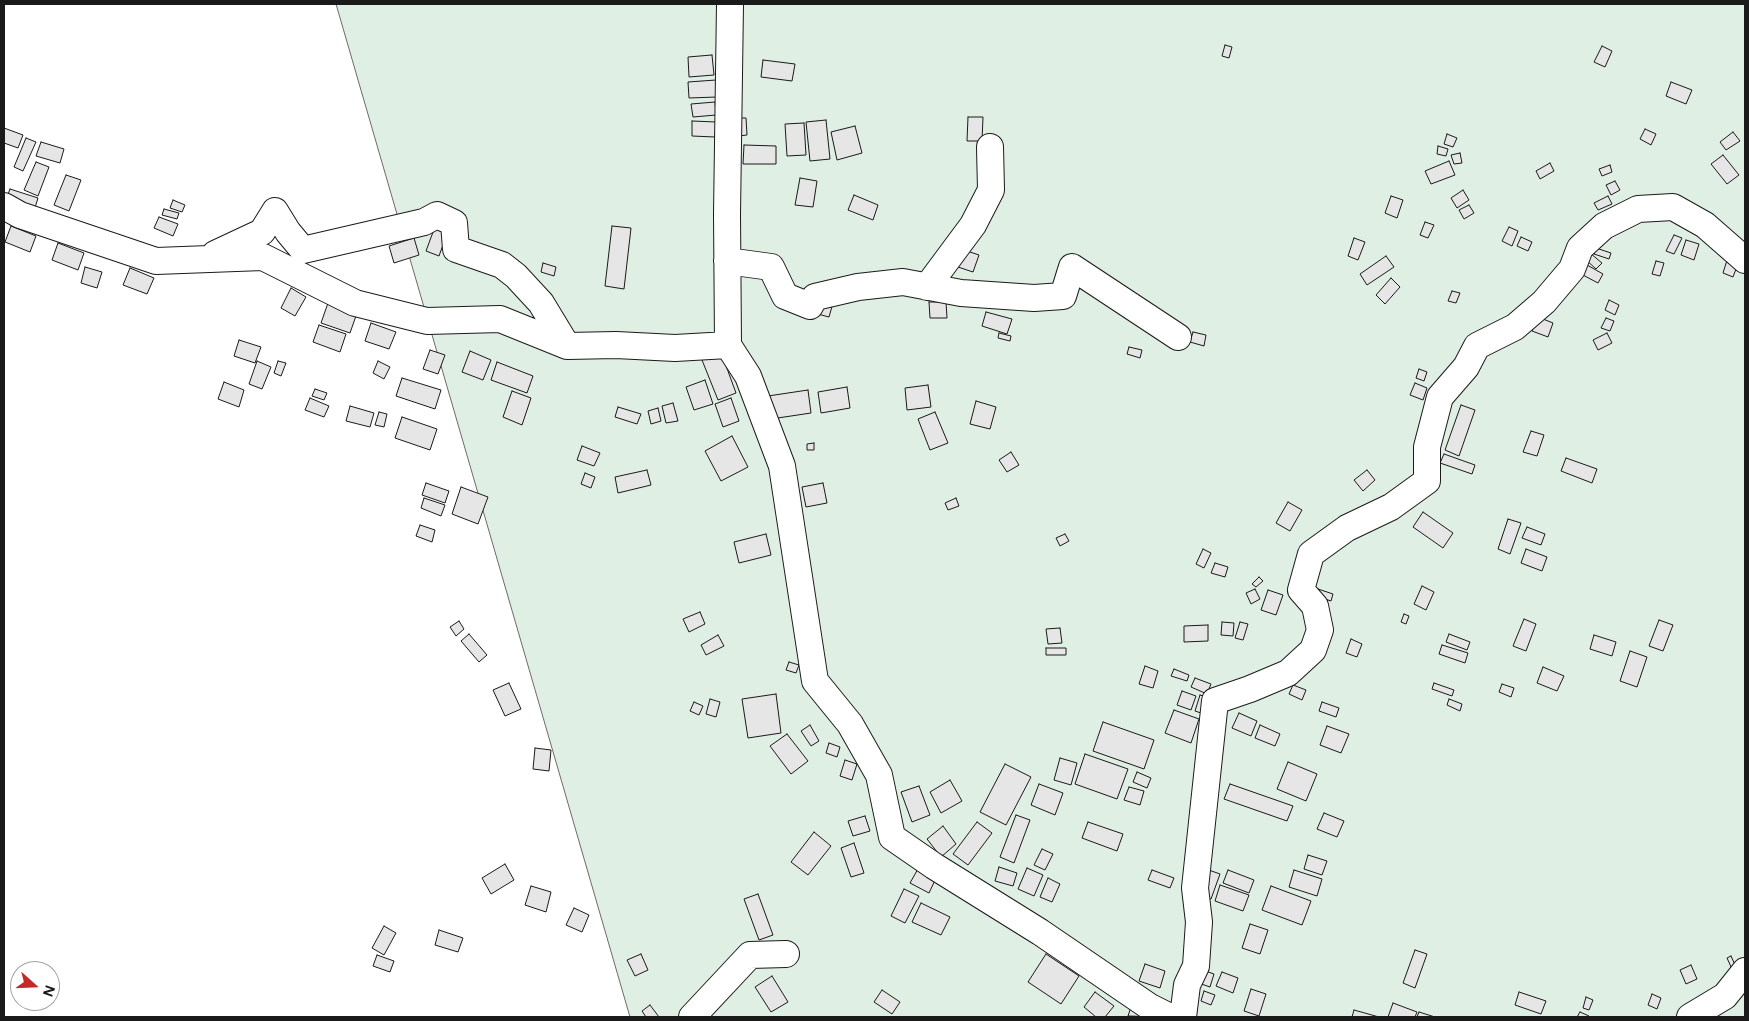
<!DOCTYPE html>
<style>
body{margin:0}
#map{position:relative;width:1749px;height:1021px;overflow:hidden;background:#fff;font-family:Figtree,sans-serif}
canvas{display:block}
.frame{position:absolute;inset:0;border:5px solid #1a1a1a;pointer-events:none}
.north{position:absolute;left:10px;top:961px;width:50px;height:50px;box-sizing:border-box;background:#fff;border:1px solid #a3a3a3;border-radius:50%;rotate:110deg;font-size:14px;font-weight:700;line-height:20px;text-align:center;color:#1a1a1a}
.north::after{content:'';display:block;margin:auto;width:18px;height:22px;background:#c62828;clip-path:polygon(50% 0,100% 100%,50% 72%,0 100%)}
</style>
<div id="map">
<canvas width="1749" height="1021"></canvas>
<div class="frame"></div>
<div class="north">N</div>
</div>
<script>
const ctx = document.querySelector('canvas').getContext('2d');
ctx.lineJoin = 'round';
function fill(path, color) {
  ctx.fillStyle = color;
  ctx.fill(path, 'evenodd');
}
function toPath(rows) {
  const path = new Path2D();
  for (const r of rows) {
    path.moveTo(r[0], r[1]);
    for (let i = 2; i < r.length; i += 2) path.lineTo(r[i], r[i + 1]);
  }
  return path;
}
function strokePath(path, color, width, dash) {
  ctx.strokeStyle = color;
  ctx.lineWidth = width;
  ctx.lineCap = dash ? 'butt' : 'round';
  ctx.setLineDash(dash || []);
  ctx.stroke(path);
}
const green = toPath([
 [336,4,1745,4,1745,1017,630,1017,336,4]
]);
const building = toPath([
 [1225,45,1232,47,1229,58,1222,56,1225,45],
 [1602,46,1612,51,1605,67,1594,62,1602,46],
 [712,55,714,75,689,77,688,57,712,55],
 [763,60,795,64,792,81,761,77,763,60],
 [716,80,717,97,689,98,688,82,716,80],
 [1671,82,1692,90,1686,104,1666,96,1671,82],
 [715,102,716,115,693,117,691,104,715,102],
 [968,117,983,117,982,141,967,141,968,117],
 [738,118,746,118,747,135,738,136,738,118],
 [826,120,830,159,810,161,806,122,826,120],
 [692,121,716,122,715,137,692,136,692,121],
 [804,123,806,155,787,156,785,124,804,123],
 [855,126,862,153,837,160,831,132,855,126],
 [4,128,23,135,18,148,4,143,4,128],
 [1645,129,1656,134,1651,145,1640,139,1645,129],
 [1733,132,1740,141,1726,150,1720,142,1733,132],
 [1447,134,1457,138,1453,147,1444,144,1447,134],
 [26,138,36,142,23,171,14,167,26,138],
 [41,142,64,149,60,163,36,156,41,142],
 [744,145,776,146,776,164,743,164,744,145],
 [1438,146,1448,149,1446,156,1437,154,1438,146],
 [1460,153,1462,163,1454,164,1451,155,1460,153],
 [1723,155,1739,175,1727,184,1711,164,1723,155],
 [1449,161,1455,175,1431,184,1425,171,1449,161],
 [36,162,49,167,38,196,24,190,36,162],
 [1550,163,1554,171,1540,179,1536,171,1550,163],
 [1610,165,1612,172,1602,176,1599,169,1610,165],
 [66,175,81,180,69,211,54,205,66,175],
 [800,178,817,181,813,207,795,205,800,178],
 [1615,181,1620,190,1611,195,1606,185,1615,181],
 [10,189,38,198,34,211,5,202,10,189],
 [1463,190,1469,200,1457,208,1451,198,1463,190],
 [854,195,878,205,873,220,848,210,854,195],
 [1391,196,1403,200,1397,218,1385,213,1391,196],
 [1608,196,1612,204,1598,210,1594,203,1608,196],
 [173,200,185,205,182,212,170,208,173,200],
 [1469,205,1474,213,1464,219,1459,210,1469,205],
 [164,209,179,213,177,219,162,215,164,209],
 [159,217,178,224,173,236,154,228,159,217],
 [1425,222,1434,225,1428,238,1420,235,1425,222],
 [436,224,449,228,439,256,426,251,436,224],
 [11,226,36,236,30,252,5,242,11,226],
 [612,226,631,228,624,289,605,286,612,226],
 [1509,227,1518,231,1512,246,1502,241,1509,227],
 [1674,235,1682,238,1674,254,1666,251,1674,235],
 [1521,237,1532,242,1528,251,1517,246,1521,237],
 [414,238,419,255,394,263,389,246,414,238],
 [1354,238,1365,242,1358,260,1348,256,1354,238],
 [1686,240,1699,244,1694,260,1681,255,1686,240],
 [58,243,84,253,78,270,52,260,58,243],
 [1596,248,1611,253,1609,259,1594,254,1596,248],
 [964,250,979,255,973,272,958,267,964,250],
 [1590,253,1602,263,1596,269,1585,259,1590,253],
 [1386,256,1394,267,1367,285,1360,274,1386,256],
 [1728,257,1739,261,1733,277,1723,273,1728,257],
 [1656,261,1664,263,1660,276,1652,274,1656,261],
 [543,263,556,267,554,276,541,272,543,263],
 [1587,265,1603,274,1598,283,1581,274,1587,265],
 [85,267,102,272,97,288,81,283,85,267],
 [130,268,154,278,147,294,123,285,130,268],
 [1391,278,1400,287,1385,304,1376,295,1391,278],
 [291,288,306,297,295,316,281,308,291,288],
 [1452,291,1460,293,1456,303,1448,301,1452,291],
 [1609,300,1619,305,1615,315,1605,310,1609,300],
 [929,302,946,302,947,318,930,318,929,302],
 [328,303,357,313,350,333,321,323,328,303],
 [833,303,829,317,814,313,833,303],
 [986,312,1012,319,1007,334,982,326,986,312],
 [1538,317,1553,323,1548,337,1532,331,1538,317],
 [1606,318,1614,321,1610,331,1601,328,1606,318],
 [371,323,396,332,389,349,365,341,371,323],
 [319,325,346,334,340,352,313,342,319,325],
 [1193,332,1206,335,1204,346,1190,342,1193,332],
 [999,333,1011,336,1010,341,998,338,999,333],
 [1607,333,1612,343,1598,350,1593,340,1607,333],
 [239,340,261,347,255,363,234,356,239,340],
 [1129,347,1142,350,1140,358,1127,354,1129,347],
 [430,350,445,355,438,374,423,369,430,350],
 [470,351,491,360,483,380,462,372,470,351],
 [721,352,736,393,718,400,702,360,721,352],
 [257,361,271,367,262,389,249,384,257,361],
 [278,361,286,363,281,376,274,373,278,361],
 [378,361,390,367,384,379,373,373,378,361],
 [497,362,533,376,527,393,491,380,497,362],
 [1419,369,1427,372,1424,381,1416,378,1419,369],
 [402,378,441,390,435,409,396,396,402,378],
 [705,380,713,404,694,410,686,387,705,380],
 [224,382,244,390,239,407,218,399,224,382],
 [1415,383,1427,388,1423,400,1410,395,1415,383],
 [928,385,931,407,907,410,905,388,928,385],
 [847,387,850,408,821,413,818,392,847,387],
 [315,389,327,393,324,400,312,396,315,389],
 [808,390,811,413,771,419,768,396,808,390],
 [512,391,531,398,522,425,503,417,512,391],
 [310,398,329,406,324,417,305,410,310,398],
 [731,398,739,421,723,427,715,404,731,398],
 [976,401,996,407,990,429,970,424,976,401],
 [673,403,678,421,666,423,662,406,673,403],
 [1461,405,1475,410,1459,456,1445,450,1461,405],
 [350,406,374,413,370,427,346,421,350,406],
 [618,407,641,414,637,424,615,417,618,407],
 [658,408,661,421,651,424,648,411,658,408],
 [379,412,387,414,384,427,375,425,379,412],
 [935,412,948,443,930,450,918,419,935,412],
 [402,417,437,429,430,450,395,438,402,417],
 [1531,431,1544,435,1537,456,1523,452,1531,431],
 [732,436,748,467,721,481,705,451,732,436],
 [814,443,814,450,807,450,807,444,814,443],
 [582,446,600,453,594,466,577,460,582,446],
 [1011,452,1019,465,1007,472,999,460,1011,452],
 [1444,454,1475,465,1472,474,1440,463,1444,454],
 [1566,458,1597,469,1592,483,1561,471,1566,458],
 [647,470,651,485,618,493,615,477,647,470],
 [1367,470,1375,480,1363,491,1354,480,1367,470],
 [585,473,595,477,591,488,581,484,585,473],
 [426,483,449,491,445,503,422,495,426,483],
 [823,483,827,503,806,507,802,487,823,483],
 [461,487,488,497,478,524,452,514,461,487],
 [424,498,445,505,441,516,421,508,424,498],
 [956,498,959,506,948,510,945,503,956,498],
 [1288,502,1302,510,1290,531,1276,523,1288,502],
 [1423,512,1453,533,1443,548,1413,527,1423,512],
 [1508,519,1521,523,1510,554,1498,549,1508,519],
 [420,525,435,530,432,542,416,536,420,525],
 [1527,527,1545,534,1541,545,1522,538,1527,527],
 [766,534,771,555,739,563,734,542,766,534],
 [1065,534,1069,541,1060,546,1056,538,1065,534],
 [1203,549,1211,553,1204,568,1196,564,1203,549],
 [1526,549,1547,557,1542,571,1521,563,1526,549],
 [1215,563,1228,567,1225,577,1211,573,1215,563],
 [1259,577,1263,581,1256,587,1252,584,1259,577],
 [1422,586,1434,592,1426,610,1414,604,1422,586],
 [1255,589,1260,599,1251,604,1246,593,1255,589],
 [1318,589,1333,594,1331,601,1316,596,1318,589],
 [1268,590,1283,595,1276,615,1261,610,1268,590],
 [700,612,705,624,689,632,683,619,700,612],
 [1404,614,1409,616,1406,624,1401,622,1404,614],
 [1524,619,1536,624,1526,651,1513,646,1524,619],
 [1659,620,1673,625,1663,651,1649,646,1659,620],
 [459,621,464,629,456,636,450,627,459,621],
 [1222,622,1234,623,1233,636,1221,635,1222,622],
 [1240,622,1248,624,1243,640,1235,638,1240,622],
 [1208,625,1208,641,1184,642,1184,626,1208,625],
 [1060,628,1062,643,1048,644,1046,629,1060,628],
 [469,634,487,655,479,662,461,641,469,634],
 [1449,634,1470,642,1467,650,1446,642,1449,634],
 [718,635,724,646,706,655,701,645,718,635],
 [1594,635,1616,642,1612,656,1590,649,1594,635],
 [1351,639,1362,644,1357,657,1346,653,1351,639],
 [1442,645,1468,653,1465,663,1439,654,1442,645],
 [1046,648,1066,648,1066,655,1046,655,1046,648],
 [1630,651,1647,657,1637,687,1620,681,1630,651],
 [789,662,799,665,796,673,786,670,789,662],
 [1145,666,1158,671,1153,688,1139,684,1145,666],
 [1543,667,1564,676,1557,691,1537,683,1543,667],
 [1174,669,1189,675,1187,681,1171,676,1174,669],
 [1195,678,1211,684,1207,694,1191,687,1195,678],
 [509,683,521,709,505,716,493,690,509,683],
 [1434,683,1454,690,1452,696,1432,689,1434,683],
 [1502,684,1514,688,1511,697,1499,692,1502,684],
 [1293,685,1306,690,1302,700,1289,694,1293,685],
 [1182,691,1196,696,1191,710,1177,705,1182,691],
 [776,694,781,733,748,738,742,699,776,694],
 [1200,695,1209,698,1204,714,1195,711,1200,695],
 [710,699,720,702,716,717,706,714,710,699],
 [1449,699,1462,704,1460,711,1447,705,1449,699],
 [694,702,703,706,699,715,690,711,694,702],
 [1322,702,1339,708,1336,717,1319,711,1322,702],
 [1174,710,1199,719,1191,743,1165,733,1174,710],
 [1239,713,1257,721,1251,736,1232,728,1239,713],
 [1103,722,1154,740,1144,769,1093,751,1103,722],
 [810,725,819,741,811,746,801,731,810,725],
 [1260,725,1280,734,1275,746,1255,738,1260,725],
 [1327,726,1349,734,1341,753,1320,745,1327,726],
 [787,734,808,761,791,774,770,746,787,734],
 [829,743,840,747,837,757,826,753,829,743],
 [535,748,551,750,549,771,533,769,535,748],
 [1085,754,1128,769,1117,799,1075,784,1085,754],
 [1060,758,1077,763,1071,785,1054,780,1060,758],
 [845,760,857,764,852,780,840,776,845,760],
 [1288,762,1317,774,1306,801,1277,789,1288,762],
 [1005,764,1031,777,1006,825,980,812,1005,764],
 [1137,772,1151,778,1147,788,1133,782,1137,772],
 [950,780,962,801,941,813,930,792,950,780],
 [1039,784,1063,793,1055,815,1031,805,1039,784],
 [1230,784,1293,806,1287,821,1224,799,1230,784],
 [919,786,930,815,912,822,901,792,919,786],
 [1129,787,1144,791,1140,805,1124,800,1129,787],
 [1324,813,1344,821,1337,837,1317,829,1324,813],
 [1016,815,1030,820,1014,863,1000,857,1016,815],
 [865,816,870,831,853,836,848,821,865,816],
 [977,822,992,833,968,865,953,854,977,822],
 [1088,822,1123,834,1117,851,1082,838,1088,822],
 [943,826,956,844,941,857,927,839,943,826],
 [814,832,831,846,808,875,791,862,814,832],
 [854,843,864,873,851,877,841,848,854,843],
 [1042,849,1053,854,1045,870,1034,865,1042,849],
 [1308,855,1327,861,1322,875,1304,869,1308,855],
 [505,864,514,880,491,894,482,878,505,864],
 [919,867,937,876,929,893,910,883,919,867],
 [999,867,1017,873,1013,886,995,881,999,867],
 [1027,868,1043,875,1034,896,1018,889,1027,868],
 [1206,869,1220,874,1211,899,1197,895,1206,869],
 [1152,870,1174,878,1170,888,1148,880,1152,870],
 [1228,870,1254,880,1249,893,1223,883,1228,870],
 [1294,870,1322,879,1317,896,1289,887,1294,870],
 [1048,878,1060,884,1052,902,1040,897,1048,878],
 [1220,885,1249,895,1243,911,1215,901,1220,885],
 [531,886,551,892,546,912,525,905,531,886],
 [1271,886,1311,901,1302,925,1262,910,1271,886],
 [904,889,919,896,905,923,891,916,904,889],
 [758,894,773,935,759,940,744,899,758,894],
 [921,903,950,917,941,935,912,922,921,903],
 [574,908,589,915,582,932,566,925,574,908],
 [1250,924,1268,930,1260,954,1242,948,1250,924],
 [384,926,396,933,384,955,372,948,384,926],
 [439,930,463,938,458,952,435,945,439,930],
 [1415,950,1427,954,1415,988,1403,983,1415,950],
 [641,954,648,970,635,976,627,960,641,954],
 [1046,954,1079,976,1061,1004,1028,982,1046,954],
 [377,955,394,961,390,972,373,966,377,955],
 [1731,956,1736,967,1732,969,1727,958,1731,956],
 [1145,964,1165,971,1160,988,1139,981,1145,964],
 [1691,965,1697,979,1686,984,1680,970,1691,965],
 [1197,968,1214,974,1210,987,1193,981,1197,968],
 [1222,972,1238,978,1233,993,1216,986,1222,972],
 [772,976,788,1002,771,1012,755,987,772,976],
 [1251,989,1266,994,1259,1016,1244,1011,1251,989],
 [882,990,900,1002,892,1014,874,1002,882,990],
 [1204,991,1215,995,1211,1005,1201,1001,1204,991],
 [1095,992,1114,1006,1105,1017,1096,1017,1084,1007,1095,992],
 [1519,992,1546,1001,1541,1014,1515,1005,1519,992],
 [1652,994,1661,998,1657,1009,1648,1005,1652,994],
 [1586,997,1593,1000,1589,1010,1583,1008,1586,997],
 [1133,1001,1159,1017,1128,1016,1133,1001],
 [1393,1003,1417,1012,1415,1017,1388,1017,1393,1003],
 [650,1005,659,1017,646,1017,642,1011,650,1005],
 [1354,1010,1379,1017,1352,1017,1354,1010],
 [1419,1012,1435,1017,1417,1017,1419,1012],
 [1580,1012,1589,1016,1589,1017,1577,1017,1580,1012]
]);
const minor = toPath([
 [4,206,20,215,156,261,263,257,355,303,427,321,500,319,567,346,616,345,675,348,728,345,748,376,782,466,815,681,850,724,879,775,892,837,934,866,1040,932,1150,1007,1170,1017],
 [215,254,262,232,275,211,288,232,303,250,424,222,437,215,454,223,456,249,502,265,516,276,541,303,567,346],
 [727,261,771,267,785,296,810,306,815,297,858,287,903,282,961,293,1034,298,1063,296,1072,267,1178,337],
 [927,287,973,225,991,190,990,147],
 [728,345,727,214,730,4],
 [692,1017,750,955,786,954],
 [1183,1017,1187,985,1196,966,1199,922,1195,888,1215,701,1250,689,1288,673,1313,650,1320,630,1315,606,1301,590,1311,554,1347,528,1391,507,1427,481,1427,447,1440,397,1466,367,1477,346,1515,327,1544,302,1572,269,1580,248,1604,226,1638,209,1673,207,1705,225,1745,260],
 [1690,1017,1725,996,1745,971]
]);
fill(green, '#e0efe3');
strokePath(green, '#6a6a6a', 1);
fill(building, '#e6e6e6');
strokePath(building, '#1a1a1a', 1);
strokePath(minor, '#1a1a1a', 28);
strokePath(minor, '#fff', 26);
</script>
